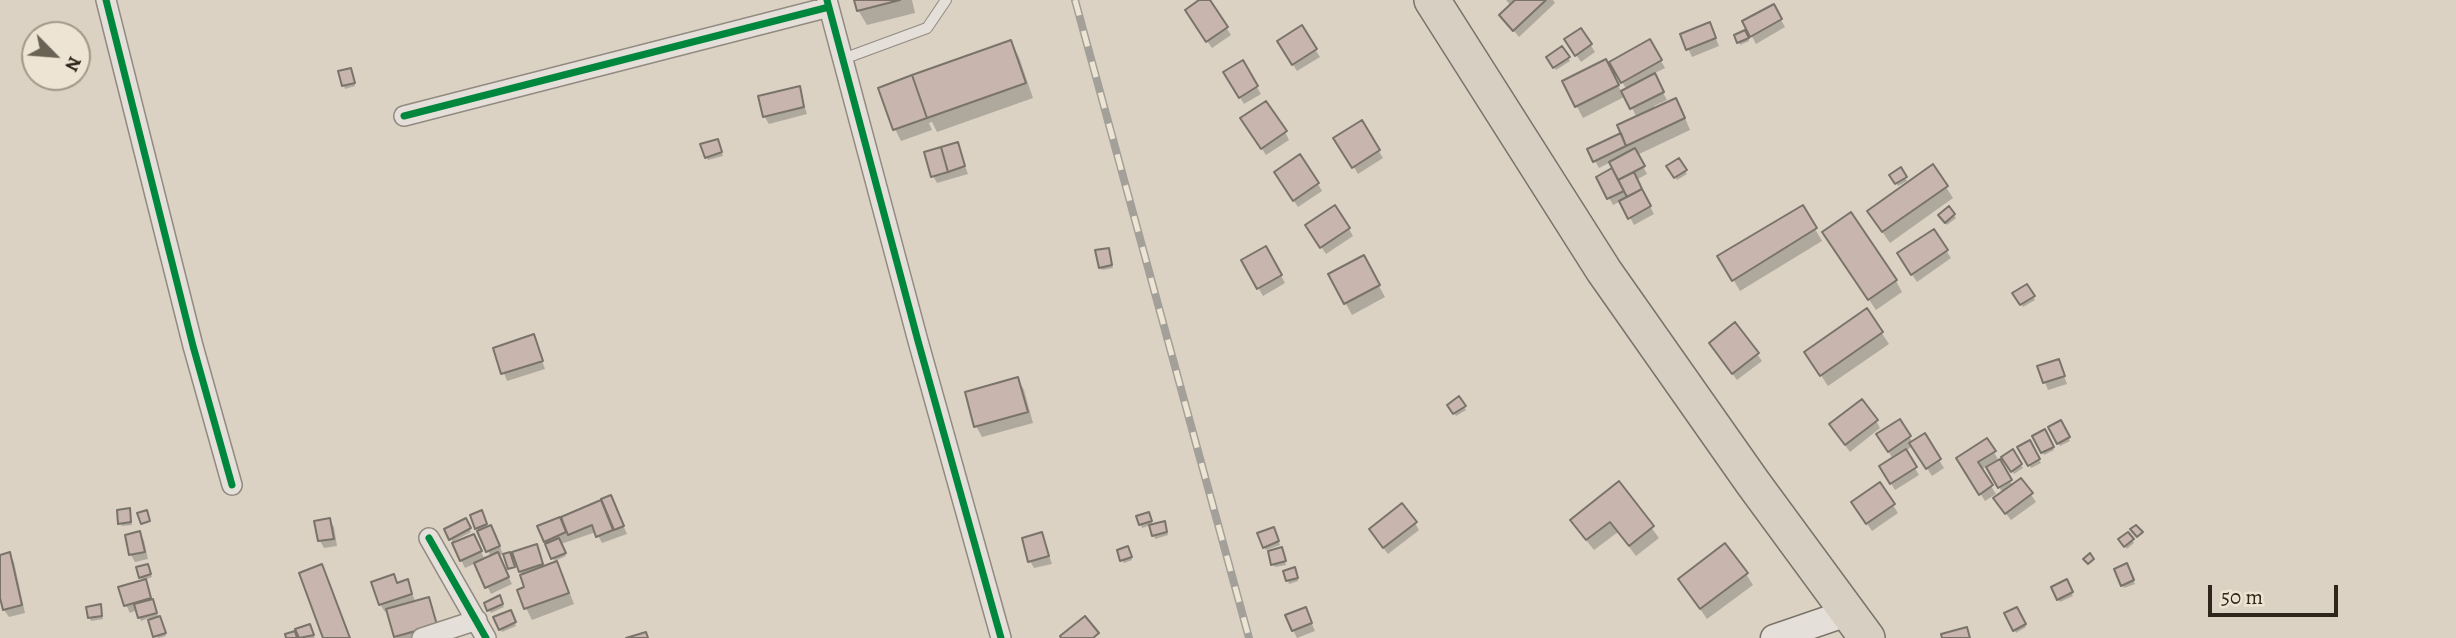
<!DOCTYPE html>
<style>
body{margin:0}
#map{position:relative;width:2456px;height:638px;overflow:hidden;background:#dbd2c4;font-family:Alegreya,serif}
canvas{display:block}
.north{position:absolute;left:21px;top:21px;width:70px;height:70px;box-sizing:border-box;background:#ede4d3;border:2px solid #a19889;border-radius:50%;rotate:115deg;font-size:19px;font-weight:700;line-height:28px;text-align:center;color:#2e251b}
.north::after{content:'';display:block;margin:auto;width:24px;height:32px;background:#6b6256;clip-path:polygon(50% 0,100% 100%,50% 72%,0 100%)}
.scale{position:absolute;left:2208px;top:585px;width:130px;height:32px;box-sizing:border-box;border:4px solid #2e251b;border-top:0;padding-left:9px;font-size:21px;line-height:24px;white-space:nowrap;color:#2e251b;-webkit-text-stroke:5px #ede4d3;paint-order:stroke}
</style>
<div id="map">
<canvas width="2456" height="638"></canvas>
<div class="north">N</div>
<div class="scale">50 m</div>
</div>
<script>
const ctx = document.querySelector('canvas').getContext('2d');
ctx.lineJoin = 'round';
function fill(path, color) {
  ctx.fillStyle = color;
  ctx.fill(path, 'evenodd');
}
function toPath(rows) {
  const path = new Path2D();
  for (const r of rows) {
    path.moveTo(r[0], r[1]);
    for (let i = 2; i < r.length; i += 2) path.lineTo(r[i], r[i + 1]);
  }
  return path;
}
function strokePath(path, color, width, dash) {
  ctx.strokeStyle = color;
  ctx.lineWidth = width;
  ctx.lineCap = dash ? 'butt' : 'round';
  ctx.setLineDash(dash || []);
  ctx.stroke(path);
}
const shadow = toPath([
 [856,0,912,0,915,13,867,25,858,10],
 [1203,0,1208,0,1231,35,1212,48,1191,18],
 [1506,0,1553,0,1555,3,1519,37,1501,15,1511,6],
 [1773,6,1785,27,1756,44,1744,22],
 [1302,28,1320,57,1297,71,1279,42],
 [1581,30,1595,52,1581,62,1571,47],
 [1713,31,1719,46,1692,57,1682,35],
 [1745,32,1749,41,1740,45,1736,36],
 [1650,41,1665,68,1653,74,1667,100,1654,106,1655,109,1682,111,1690,130,1637,155,1647,174,1636,180,1654,214,1634,225,1621,201,1613,205,1598,178,1615,169,1611,162,1599,168,1595,161,1637,118,1626,96,1583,118,1564,82,1612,73,1622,93,1627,90,1611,63],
 [1011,42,1019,57,1033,98,937,132,932,122,929,123,932,130,901,141,895,129],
 [1562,49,1570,61,1556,70,1549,57],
 [1242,62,1261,94,1244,104,1225,73],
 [340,72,352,73,355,86,345,89],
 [799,88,807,114,769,124,764,116],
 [1361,122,1383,158,1358,174,1336,138],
 [1247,126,1285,132,1289,140,1266,155],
 [719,144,723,156,708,160,706,157],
 [957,144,968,174,937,183,933,176],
 [1678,160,1687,174,1677,180,1669,167],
 [1933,167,1953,198,1890,243,1876,223],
 [1901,170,1907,181,1898,186,1891,175],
 [1280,180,1318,184,1322,191,1298,207],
 [1802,207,1822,241,1740,291,1720,257],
 [1948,208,1956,218,1947,225,1942,218],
 [1349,229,1353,236,1326,254,1312,233],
 [1933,231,1951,258,1917,282,1903,261],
 [1831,244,1896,281,1902,292,1876,310],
 [1266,248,1285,283,1263,296,1243,261],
 [1108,250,1113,268,1102,270,1100,267],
 [1363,257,1385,297,1352,315,1330,275],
 [2027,287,2035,300,2023,307,2015,294],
 [1867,311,1889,344,1828,386,1813,363],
 [533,337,545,369,507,381,495,349],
 [1715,351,1757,354,1762,361,1737,380],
 [2058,361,2067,384,2048,390,2039,367],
 [1018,379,1024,390,1033,423,982,437,976,426],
 [1458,398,1466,410,1456,416,1449,405],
 [1876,421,1880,428,1850,452,1835,432],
 [1899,421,1913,443,1924,436,1944,468,1932,476,1913,446,1905,451,1919,475,1895,490,1881,466,1893,459,1878,435],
 [2060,423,2070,441,2060,446,2050,428],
 [2044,432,2054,450,2044,455,2035,437],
 [1987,440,2013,486,2021,480,2036,502,2011,520,2000,506,2003,494,1987,466,1981,470,1996,494,1985,501,1958,459],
 [2029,442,2041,463,2031,468,2020,447],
 [2012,452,2023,468,2014,474,2004,457],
 [1619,484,1659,538,1636,556,1618,532,1594,550,1579,531],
 [1879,484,1898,513,1872,531,1857,509],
 [610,497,627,534,602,543,596,532,561,544,566,556,555,561,563,575,574,604,532,620,526,608,526,588,520,571,536,546,545,568,556,564,540,527],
 [129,510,132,525,122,526,120,523],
 [483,516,488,529,495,535,503,554,498,556,512,584,491,594,476,563,465,568,451,539,465,520,471,532,454,541,455,544,477,543,485,560,491,557,477,528],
 [1138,517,1150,517,1153,526,1166,527,1168,535,1155,539,1151,525,1142,528],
 [329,520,334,527,337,546,324,548,320,541],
 [1415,523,1419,530,1388,554,1375,537],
 [1275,532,1280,545,1266,550,1264,547],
 [140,533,144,541,148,559,135,562,131,555,127,536],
 [1042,534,1052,564,1034,568,1030,561],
 [2128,534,2134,543,2127,549,2120,540],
 [1129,551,1132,560,1124,563,1122,560],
 [1282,552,1286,565,1275,567,1273,564],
 [9,554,14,562,25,613,9,617,4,610,0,591,0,556],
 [322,567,328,578,350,638,324,638],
 [2128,568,2135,584,2124,588,2123,585],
 [149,569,152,577,144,580,166,636,159,638,154,636,149,618,141,621,137,610,130,613,126,605,143,581,141,577],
 [1285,572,1296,572,1298,581,1289,584],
 [1746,574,1753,585,1707,619,1680,579],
 [393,576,399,584,407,581,416,603,429,599,440,632,419,638,397,638,388,610,385,612,380,604],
 [2066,582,2073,596,2060,602,2053,588],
 [499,598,504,607,491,613,486,604],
 [100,606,103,619,91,621,90,618],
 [2016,609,2026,627,2016,633,2006,614],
 [510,612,516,626,502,632,496,618],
 [1309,617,1315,631,1297,638,1293,630],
 [309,626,315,638,288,638,287,635]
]);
const building = toPath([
 [854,0,900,0,857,11,854,0],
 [1199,0,1210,0,1228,27,1206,42,1185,10,1199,0],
 [1515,0,1546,0,1513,31,1499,15,1515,0],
 [1774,4,1782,19,1750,37,1742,21,1774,4],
 [1710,22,1716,38,1686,50,1680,34,1710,22],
 [1302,25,1317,49,1292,65,1277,41,1302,25],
 [1581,28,1592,44,1575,56,1564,39,1581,28],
 [1745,30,1749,38,1737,43,1734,35,1745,30],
 [1650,39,1662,60,1621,83,1609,62,1650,39],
 [1011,40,1026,83,927,118,912,75,1011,40],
 [1562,46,1570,57,1553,68,1546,57,1562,46],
 [1606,59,1619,85,1575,107,1562,81,1606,59],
 [1243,60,1258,86,1239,98,1223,72,1243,60],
 [351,68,355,83,342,86,338,71,351,68],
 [1655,73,1664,92,1630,109,1621,91,1655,73],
 [912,75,927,118,893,130,878,88,912,75],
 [800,86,804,107,763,117,758,96,800,86],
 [1676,98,1685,118,1626,146,1617,125,1676,98],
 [1266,101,1287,131,1261,149,1240,118,1266,101],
 [1362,120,1380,150,1352,168,1333,138,1362,120],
 [1621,133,1626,146,1593,162,1587,149,1621,133],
 [718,139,722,152,705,158,700,144,718,139],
 [958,142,965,166,948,172,941,147,958,142],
 [941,147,948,172,931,177,924,152,941,147],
 [1635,148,1645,166,1618,180,1609,162,1635,148],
 [1300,154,1319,183,1293,201,1274,172,1300,154],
 [1679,158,1687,170,1674,178,1666,166,1679,158],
 [1933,164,1948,186,1882,232,1867,211,1933,164],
 [1901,167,1907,177,1895,184,1889,175,1901,167],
 [1612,168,1624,191,1607,199,1596,177,1612,168],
 [1634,172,1642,189,1627,197,1618,180,1634,172],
 [1642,189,1651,206,1628,219,1619,201,1642,189],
 [1335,205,1350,228,1320,248,1305,225,1335,205],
 [1803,205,1817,228,1732,281,1717,256,1803,205],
 [1949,206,1955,214,1945,223,1938,215,1949,206],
 [1851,212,1897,280,1868,300,1822,232,1851,212],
 [1934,229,1948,250,1911,275,1897,253,1934,229],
 [1266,246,1282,275,1257,289,1241,260,1266,246],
 [1109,248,1112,265,1099,268,1095,250,1109,248],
 [1364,255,1380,285,1344,304,1328,274,1364,255],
 [2027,284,2035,296,2020,305,2012,293,2027,284],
 [1867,308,1883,332,1820,376,1804,352,1867,308],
 [1735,322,1759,353,1732,374,1709,343,1735,322],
 [534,334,543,361,501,374,493,348,534,334],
 [2059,359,2065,376,2043,383,2037,366,2059,359],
 [1018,377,1028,412,974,427,965,392,1018,377],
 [1459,396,1466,406,1453,414,1447,405,1459,396],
 [1862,399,1878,420,1845,445,1829,424,1862,399],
 [1900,419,1911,436,1888,452,1876,434,1900,419],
 [2061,420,2070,437,2057,444,2048,427,2061,420],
 [2045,429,2054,447,2041,453,2032,436,2045,429],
 [1925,433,1941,459,1926,469,1909,443,1925,433],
 [1987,438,1996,451,1978,462,1993,485,1979,495,1956,458,1987,438],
 [2030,440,2040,459,2028,466,2017,447,2030,440],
 [1906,449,1917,467,1890,484,1879,466,1906,449],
 [2013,449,2022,464,2011,472,2001,457,2013,449],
 [2000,459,2012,480,1998,488,1986,467,2000,459],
 [2021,478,2033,493,2005,514,1993,498,2021,478],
 [1619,481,1654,526,1629,546,1610,522,1586,540,1570,520,1619,481],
 [1880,482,1895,504,1866,524,1851,502,1880,482],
 [611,495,624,526,614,530,601,499,611,495],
 [601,500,613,530,596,537,592,525,568,535,561,517,601,500],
 [1402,503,1417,522,1383,548,1369,529,1402,503],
 [130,508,131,522,118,524,117,510,130,508],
 [147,510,150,521,141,524,137,513,147,510],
 [482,510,487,524,475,529,470,515,482,510],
 [1149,512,1152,521,1139,525,1136,516,1149,512],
 [560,517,566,532,544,542,537,526,560,517],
 [330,518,334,539,318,541,314,521,330,518],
 [466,518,471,528,449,540,444,529,466,518],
 [1165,521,1167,532,1152,536,1149,525,1165,521],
 [491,525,500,546,486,552,477,531,491,525],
 [2136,525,2143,532,2137,537,2130,529,2136,525],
 [1274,527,1279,541,1263,548,1257,533,1274,527],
 [140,531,145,552,129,555,125,535,140,531],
 [1042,532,1049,556,1028,562,1022,538,1042,532],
 [2128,532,2134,539,2124,547,2118,539,2128,532],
 [474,534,482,551,460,561,452,543,474,534],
 [559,538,566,553,551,559,545,544,559,538],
 [1725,543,1748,573,1700,609,1678,579,1725,543],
 [537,544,543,564,519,572,512,552,537,544],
 [1128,546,1132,557,1120,561,1117,550,1128,546],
 [1282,547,1286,561,1271,565,1268,551,1282,547],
 [10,552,22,605,3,610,0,598,0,555,10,552],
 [498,552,509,577,485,588,474,563,498,552],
 [510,552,515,567,508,569,503,554,510,552],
 [2090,553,2094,559,2088,564,2083,559,2090,553],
 [557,561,569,593,524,609,517,590,524,587,520,575,557,561],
 [2127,563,2134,580,2121,586,2114,569,2127,563],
 [148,564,151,574,139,578,136,567,148,564],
 [322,564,350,638,323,638,299,573,322,564],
 [1295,567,1298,578,1286,581,1283,571,1295,567],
 [394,574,397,583,408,579,412,594,379,605,371,582,394,574],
 [146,579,151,598,124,606,118,587,146,579],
 [2067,579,2073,592,2057,600,2051,587,2067,579],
 [500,595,503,604,487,611,484,603,500,595],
 [429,597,437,625,394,637,386,609,429,597],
 [153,599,157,613,138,618,134,604,153,599],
 [101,604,102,616,88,618,86,607,101,604],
 [1306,607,1312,623,1292,631,1285,615,1306,607],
 [2017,607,2026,624,2013,631,2004,613,2017,607],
 [511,610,516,622,499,630,493,617,511,610],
 [160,616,166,633,153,637,148,620,160,616],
 [1085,616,1099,633,1093,638,1061,638,1060,636,1085,616],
 [310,624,314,635,299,638,295,629,310,624],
 [1967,627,1970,638,1942,638,1941,634,1967,627],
 [295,631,297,638,286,638,285,634,295,631],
 [646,632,648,638,626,638,646,632]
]);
const lane = toPath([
 [843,59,927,28,946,0]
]);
const street = toPath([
 [106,0,193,346,232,485],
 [827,0,918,341,1001,638],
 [404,116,829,7],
 [429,538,486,638],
 [422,638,477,620]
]);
const secondary = toPath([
 [1774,638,1847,613]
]);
const highway = toPath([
 [1432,0,1604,271,1753,483,1867,638]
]);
const rail = toPath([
 [1075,0,1249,638]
]);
const cycleway = toPath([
 [106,0,193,346,232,485],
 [827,0,918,341,1001,638],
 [404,116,829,7],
 [429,538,486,638]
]);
fill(shadow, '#0003');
fill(building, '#c8b6ae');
strokePath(building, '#79736a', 2);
strokePath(lane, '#918a81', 12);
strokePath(street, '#918a81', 22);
strokePath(secondary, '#79736a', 29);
strokePath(highway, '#79736a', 38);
strokePath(lane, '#e4dfd8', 10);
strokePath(street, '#e4dfd8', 19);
strokePath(secondary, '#e4dfd8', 26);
strokePath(highway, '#d8cfc3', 35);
strokePath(rail, '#a39f99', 8);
strokePath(rail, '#ede4d3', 5, [16]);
strokePath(cycleway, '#00873e', 7);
</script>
